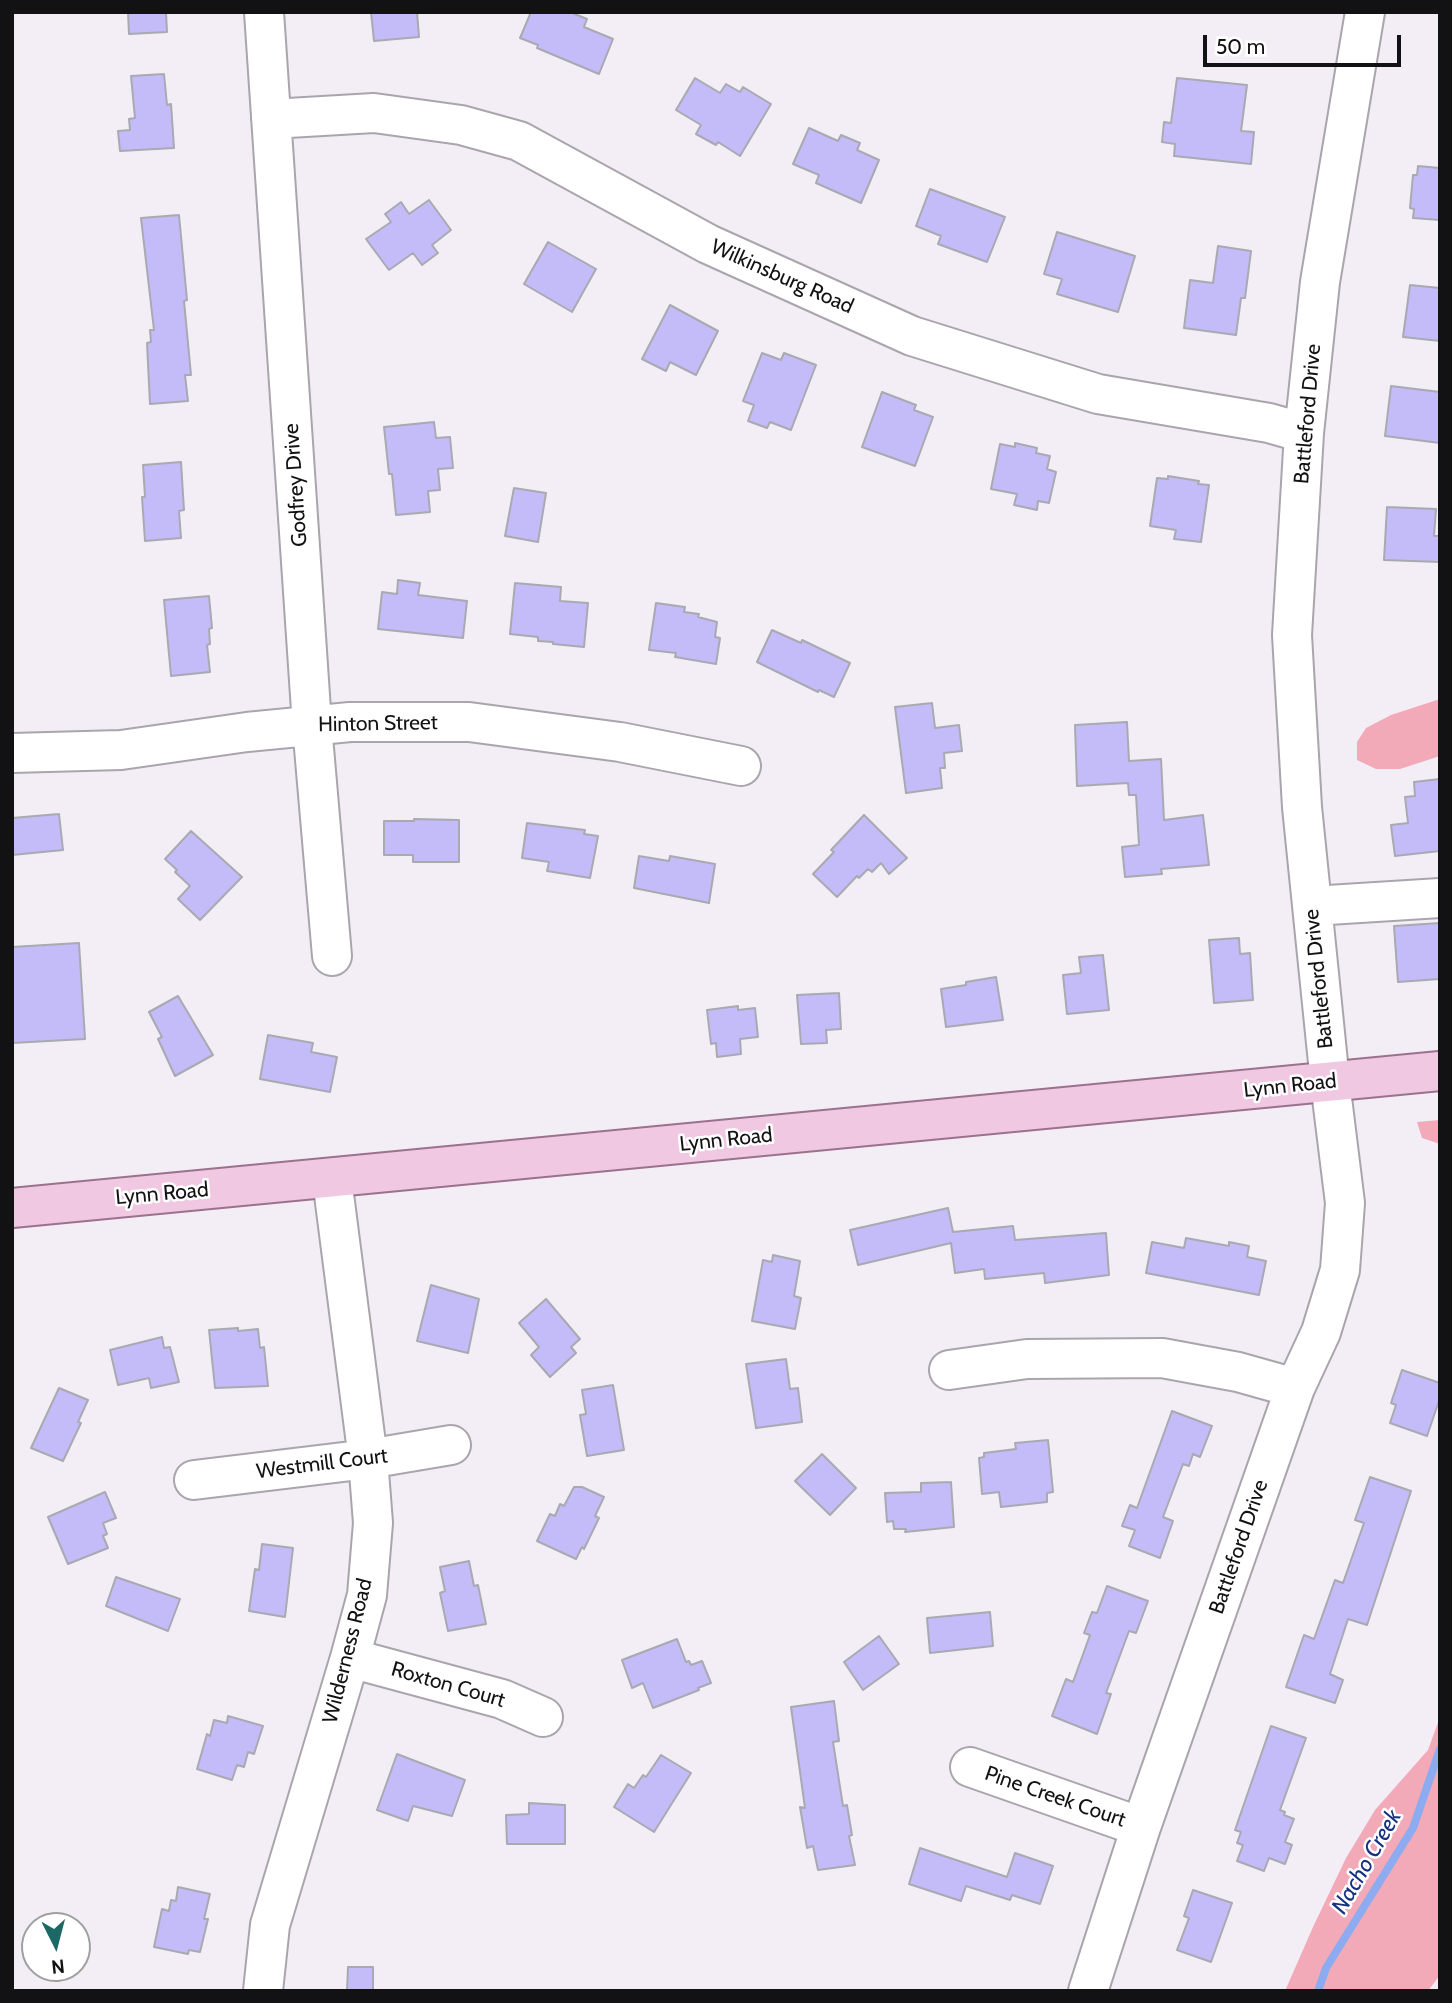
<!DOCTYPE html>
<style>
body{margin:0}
#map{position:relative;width:1452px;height:2003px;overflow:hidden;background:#f3eef6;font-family:Cabin,sans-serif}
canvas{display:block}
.frame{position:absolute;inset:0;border:14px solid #121113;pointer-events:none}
.north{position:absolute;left:21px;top:1912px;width:70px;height:70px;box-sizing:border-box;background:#fff;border:2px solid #a0a0a1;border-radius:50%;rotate:174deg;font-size:19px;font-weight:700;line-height:28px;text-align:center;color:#121113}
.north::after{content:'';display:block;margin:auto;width:24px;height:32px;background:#1c6864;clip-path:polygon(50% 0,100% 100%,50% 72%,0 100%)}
.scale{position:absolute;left:1203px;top:35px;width:198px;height:32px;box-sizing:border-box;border:4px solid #121113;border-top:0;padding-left:9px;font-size:21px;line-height:24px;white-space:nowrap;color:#121113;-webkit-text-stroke:5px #fff;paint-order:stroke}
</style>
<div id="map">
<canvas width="1452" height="2003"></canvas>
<div class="frame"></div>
<div class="north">N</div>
<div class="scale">50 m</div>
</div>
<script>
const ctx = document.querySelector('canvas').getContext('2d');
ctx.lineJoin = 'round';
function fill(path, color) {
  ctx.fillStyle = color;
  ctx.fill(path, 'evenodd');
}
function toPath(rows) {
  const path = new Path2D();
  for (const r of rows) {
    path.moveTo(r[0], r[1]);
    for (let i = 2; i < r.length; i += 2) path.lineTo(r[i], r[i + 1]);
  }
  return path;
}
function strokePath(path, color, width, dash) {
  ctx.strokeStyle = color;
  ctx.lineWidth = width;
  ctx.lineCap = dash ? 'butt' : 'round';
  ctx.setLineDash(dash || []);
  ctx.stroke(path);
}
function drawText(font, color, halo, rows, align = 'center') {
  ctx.font = font + ' Cabin,sans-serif';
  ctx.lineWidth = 5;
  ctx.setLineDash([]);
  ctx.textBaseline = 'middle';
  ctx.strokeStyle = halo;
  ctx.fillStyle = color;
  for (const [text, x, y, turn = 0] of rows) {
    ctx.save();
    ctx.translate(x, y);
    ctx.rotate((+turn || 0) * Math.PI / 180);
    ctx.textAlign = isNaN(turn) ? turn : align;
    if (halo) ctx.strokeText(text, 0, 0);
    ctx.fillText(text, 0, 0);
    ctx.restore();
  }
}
const green = toPath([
 [1440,699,1440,756,1400,769,1376,769,1357,760,1357,742,1366,728,1391,715],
 [1440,1120,1440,1144,1422,1138,1417,1122],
 [1440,1717,1440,1975,1428,1991,1285,1991,1313,1927,1346,1858,1375,1810,1428,1750]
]);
const stream = toPath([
 [1318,1991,1326,1968,1413,1828,1440,1749]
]);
const building = toPath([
 [128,12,166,12,167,32,129,34,128,12],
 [371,12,417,12,419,37,374,41,371,12],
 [531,12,570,12,587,19,584,27,613,39,599,74,537,48,538,45,520,38,531,12],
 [164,74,167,105,171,104,174,148,120,151,118,131,130,130,129,119,135,118,131,76,164,74],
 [695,78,720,93,726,84,740,92,743,87,771,104,740,156,718,142,716,145,696,134,701,125,676,110,695,78],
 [1177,78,1247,85,1241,131,1254,132,1251,164,1174,156,1175,144,1162,142,1164,122,1171,123,1177,78],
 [809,128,838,141,841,135,860,143,857,150,879,160,861,203,816,183,819,175,793,164,809,128],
 [1418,166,1440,168,1440,220,1413,218,1414,209,1410,208,1413,175,1417,175,1418,166],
 [930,189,1005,217,987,262,938,244,941,236,916,226,930,189],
 [429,200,451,230,432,245,438,253,422,265,413,253,389,270,366,239,391,222,385,214,401,202,409,214,429,200],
 [179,215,187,300,184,301,191,375,185,375,188,401,150,404,147,343,151,342,150,330,154,330,141,218,179,215],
 [1057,232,1135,256,1118,312,1057,294,1062,279,1044,274,1057,232],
 [548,242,596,269,572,312,524,284,548,242],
 [1218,246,1251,251,1245,298,1241,298,1236,335,1184,328,1190,280,1213,283,1218,246],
 [1410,285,1440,288,1440,341,1403,337,1410,285],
 [670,305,718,331,696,375,670,362,666,371,642,359,670,305],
 [762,353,781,360,784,353,816,365,791,430,770,422,767,428,748,421,754,405,743,401,762,353],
 [1391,386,1440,392,1440,443,1385,436,1391,386],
 [882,392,916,405,914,410,933,417,915,466,862,447,882,392],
 [434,422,436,438,450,437,453,468,438,469,440,490,428,491,430,512,396,515,392,474,389,474,384,427,434,422],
 [1015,443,1037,448,1036,453,1050,456,1047,469,1056,472,1049,503,1038,501,1037,510,1014,505,1017,494,991,489,1000,444,1015,447,1015,443],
 [181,462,184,510,179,511,181,538,145,541,142,497,145,497,143,465,181,462],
 [1168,476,1199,481,1198,484,1209,485,1201,542,1174,539,1176,530,1150,526,1157,478,1168,479,1168,476],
 [514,488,546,493,538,542,505,536,514,488],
 [1387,507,1436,509,1434,536,1440,536,1440,562,1384,560,1387,507],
 [398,580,420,583,418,595,467,601,463,638,378,629,382,592,397,594,398,580],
 [515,583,561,587,560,601,588,603,584,647,553,644,553,642,538,641,538,637,510,634,515,583],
 [209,596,212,628,209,629,210,644,207,645,210,672,171,676,164,600,209,596],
 [656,603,685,607,684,612,699,614,698,617,717,622,715,637,720,638,716,664,675,657,676,653,649,650,656,603],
 [772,630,801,643,802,640,850,663,834,697,819,690,818,692,757,662,772,630],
 [932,703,935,728,959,725,962,751,944,753,945,768,940,768,942,788,906,793,895,707,932,703],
 [1127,722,1129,761,1161,759,1164,820,1203,815,1209,865,1161,869,1162,874,1125,877,1122,847,1139,845,1136,795,1129,795,1128,783,1077,786,1075,725,1127,722],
 [1440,779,1440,851,1395,856,1391,825,1408,823,1405,797,1415,796,1414,782,1440,779],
 [59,814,63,850,12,855,12,818,59,814],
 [864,815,907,858,889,874,881,863,872,872,868,869,859,878,857,876,837,897,813,874,834,852,831,850,864,815],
 [414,819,459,820,459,862,413,862,413,855,384,855,384,821,414,821,414,819],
 [527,823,585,830,584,834,598,836,590,878,547,871,549,862,522,858,527,823],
 [191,831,242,877,200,920,178,899,190,886,175,872,177,870,165,859,191,831],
 [639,856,669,861,670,856,715,864,709,903,634,888,639,856],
 [1440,923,1440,979,1398,982,1394,926,1440,923],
 [1239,938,1240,954,1250,953,1253,1000,1214,1003,1209,940,1239,938],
 [79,943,85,1039,12,1043,12,947,79,943],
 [1103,955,1109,1010,1067,1014,1063,975,1081,973,1079,957,1103,955],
 [996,977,1003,1020,946,1027,941,989,966,985,966,982,996,977],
 [839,993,841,1029,826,1030,827,1043,801,1044,797,995,839,993],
 [178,996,213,1055,175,1076,158,1039,162,1037,149,1012,178,996],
 [738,1006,738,1010,755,1008,758,1037,740,1039,741,1054,717,1057,716,1043,711,1044,707,1010,738,1006],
 [268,1035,313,1043,311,1052,337,1057,330,1092,260,1079,268,1035],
 [948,1208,953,1232,1013,1226,1015,1240,1106,1233,1109,1275,1045,1283,1044,1273,985,1279,984,1269,955,1273,951,1243,858,1265,850,1230,948,1208],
 [1186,1238,1229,1246,1229,1242,1249,1246,1247,1257,1266,1261,1259,1295,1146,1273,1152,1242,1184,1248,1186,1238],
 [773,1255,800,1261,794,1296,801,1298,795,1329,752,1321,763,1260,772,1262,773,1255],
 [431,1285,479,1299,468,1353,417,1341,431,1285],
 [546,1299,580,1339,571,1347,576,1353,550,1377,531,1355,539,1347,519,1323,546,1299],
 [238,1328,238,1331,258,1329,260,1348,264,1347,268,1386,215,1388,209,1330,238,1328],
 [162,1337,164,1348,170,1347,179,1382,151,1388,149,1378,118,1385,110,1350,162,1337],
 [786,1359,790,1389,798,1388,802,1422,756,1428,746,1364,786,1359],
 [1402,1370,1440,1383,1440,1398,1427,1436,1390,1423,1396,1405,1391,1403,1402,1370],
 [613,1385,624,1450,587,1456,580,1415,586,1414,582,1390,613,1385],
 [59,1388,88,1400,78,1422,81,1423,63,1461,31,1448,59,1388],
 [1172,1411,1212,1426,1200,1457,1193,1454,1189,1466,1183,1464,1163,1517,1173,1521,1160,1558,1129,1546,1135,1530,1122,1526,1130,1505,1137,1508,1172,1411],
 [1048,1440,1053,1492,1047,1493,1047,1502,1001,1507,999,1492,982,1494,979,1458,984,1457,984,1453,1016,1449,1015,1443,1048,1440],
 [822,1454,856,1488,830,1515,795,1481,822,1454],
 [1370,1477,1411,1491,1367,1625,1348,1619,1330,1674,1343,1680,1335,1703,1286,1687,1304,1635,1314,1639,1335,1580,1343,1583,1364,1523,1355,1520,1370,1477],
 [951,1482,954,1527,905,1532,906,1529,894,1529,893,1521,887,1522,885,1493,921,1492,921,1483,951,1482],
 [574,1487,582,1487,604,1497,595,1516,599,1518,584,1549,582,1547,576,1559,537,1541,550,1514,555,1516,560,1504,564,1506,574,1487],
 [105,1492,116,1518,103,1523,107,1534,103,1536,108,1548,68,1564,48,1517,105,1492],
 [262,1544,293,1548,285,1617,249,1611,255,1569,259,1570,262,1544],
 [469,1561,474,1586,478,1585,486,1624,448,1631,440,1593,445,1591,440,1567,469,1561],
 [116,1577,180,1599,168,1631,106,1606,116,1577],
 [1107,1586,1148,1601,1136,1633,1129,1631,1106,1693,1111,1694,1097,1734,1052,1716,1066,1679,1073,1682,1090,1635,1084,1633,1092,1612,1097,1613,1107,1586],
 [990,1612,993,1646,930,1653,927,1618,990,1612],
 [879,1636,899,1664,863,1690,844,1662,879,1636],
 [677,1639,686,1662,689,1661,691,1665,702,1661,711,1683,698,1688,699,1690,653,1708,643,1683,632,1688,622,1660,677,1639],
 [834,1701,839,1741,833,1742,843,1806,847,1805,852,1835,849,1836,855,1865,818,1870,813,1846,807,1848,800,1807,805,1808,791,1707,834,1701],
 [228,1716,263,1726,254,1754,248,1752,244,1767,237,1765,232,1780,197,1769,207,1734,210,1736,214,1720,227,1723,228,1716],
 [1271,1726,1306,1738,1280,1810,1285,1812,1284,1815,1294,1819,1285,1842,1292,1845,1285,1864,1269,1858,1264,1871,1237,1861,1243,1845,1237,1843,1241,1832,1235,1830,1271,1726],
 [397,1754,465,1780,452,1816,413,1806,408,1821,377,1810,397,1754],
 [661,1755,691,1773,654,1832,614,1807,628,1784,634,1788,643,1775,646,1777,661,1755],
 [529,1803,565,1805,565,1844,507,1844,506,1815,529,1814,529,1803],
 [920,1848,1007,1877,1015,1853,1053,1866,1040,1904,1012,1895,1010,1900,966,1886,961,1901,909,1884,920,1848],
 [178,1887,210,1894,204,1919,208,1919,200,1952,189,1950,188,1954,154,1947,162,1909,169,1911,171,1900,176,1901,178,1887],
 [1193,1890,1232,1903,1211,1962,1177,1950,1189,1918,1184,1916,1193,1890],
 [348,1967,373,1967,373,1991,347,1991,348,1967]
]);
const minor = toPath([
 [264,12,312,725,332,956],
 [271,119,374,113,461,125,519,141,708,244,912,336,1098,394,1269,423,1304,433],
 [12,753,121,750,247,732,350,722,469,722,620,742,741,766],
 [1312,906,1440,898],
 [949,1370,1027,1359,1162,1358,1238,1372,1295,1388],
 [194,1480,368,1459,451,1445],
 [350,1658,502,1699,543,1717],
 [970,1767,1141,1827],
 [263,1991,270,1925,350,1658,367,1595,373,1523,368,1459,332,1179],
 [1088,1991,1141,1827,1295,1388,1321,1332,1340,1270,1345,1203,1330,1082,1302,807,1292,635,1304,433,1320,282,1365,12]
]);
const major = toPath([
 [12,1208,1440,1071]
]);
const streetNames = [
 ["Wilkinsburg Road",782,277,24],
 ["Battleford Drive",1308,414,-85],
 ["Godfrey Drive",296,485,-94],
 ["Hinton Street",378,724,-1],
 ["Battleford Drive",1319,979,-96],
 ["Lynn Road",1290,1086,-6],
 ["Lynn Road",726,1140,-6],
 ["Lynn Road",162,1194,-5],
 ["Westmill Court",322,1464,-7],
 ["Battleford Drive",1239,1547,-71],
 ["Wilderness Road",348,1651,-76],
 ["Roxton Court",448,1685,16],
 ["Pine Creek Court",1055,1797,19]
];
const waterNames = [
 ["Nacho Creek",1367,1862,-60]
];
fill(green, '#f2aab8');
strokePath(stream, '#8cabf0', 8);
fill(building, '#c4bbf9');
strokePath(building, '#a9a9b1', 2);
strokePath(minor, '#aaa5ac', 42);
strokePath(major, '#9c718d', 42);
strokePath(minor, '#fff', 38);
strokePath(major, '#f0c8e2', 38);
drawText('21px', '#121113', '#fff', streetNames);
drawText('italic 23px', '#17307f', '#fff', waterNames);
</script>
